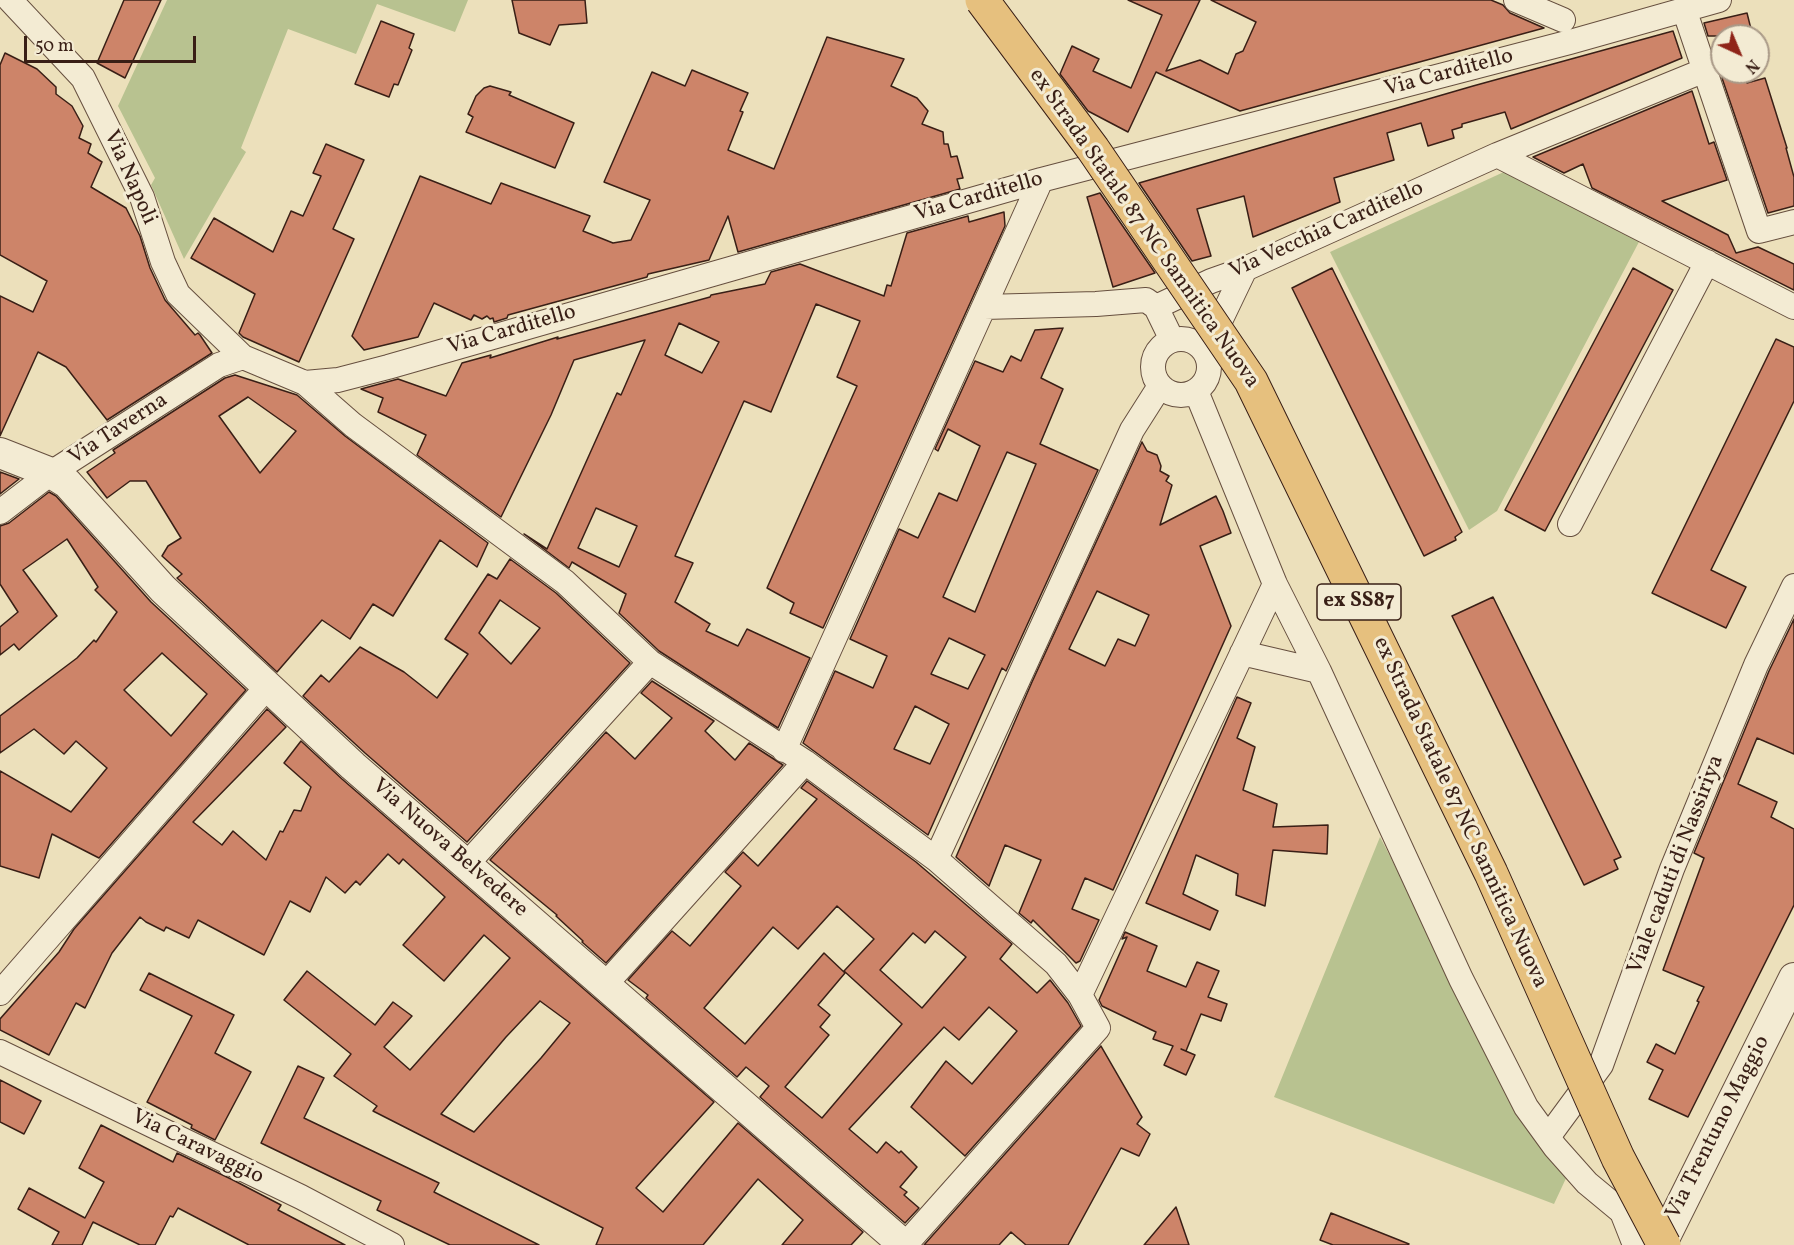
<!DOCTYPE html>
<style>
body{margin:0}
#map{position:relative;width:1794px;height:1245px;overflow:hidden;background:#ece0bb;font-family:Vollkorn,serif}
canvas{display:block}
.north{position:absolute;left:1710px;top:24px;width:60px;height:60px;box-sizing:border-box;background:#f3ebd3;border:2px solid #a99987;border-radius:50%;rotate:136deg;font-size:16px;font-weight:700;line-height:24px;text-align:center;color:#391f16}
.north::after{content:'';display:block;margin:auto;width:21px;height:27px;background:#8f2418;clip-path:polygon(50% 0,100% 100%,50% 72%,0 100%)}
.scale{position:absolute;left:24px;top:36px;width:172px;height:27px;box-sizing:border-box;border:3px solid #391f16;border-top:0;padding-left:8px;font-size:18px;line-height:21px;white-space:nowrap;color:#391f16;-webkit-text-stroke:4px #f3ebd3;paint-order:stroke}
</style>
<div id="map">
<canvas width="1794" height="1245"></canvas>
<div class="north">N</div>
<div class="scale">50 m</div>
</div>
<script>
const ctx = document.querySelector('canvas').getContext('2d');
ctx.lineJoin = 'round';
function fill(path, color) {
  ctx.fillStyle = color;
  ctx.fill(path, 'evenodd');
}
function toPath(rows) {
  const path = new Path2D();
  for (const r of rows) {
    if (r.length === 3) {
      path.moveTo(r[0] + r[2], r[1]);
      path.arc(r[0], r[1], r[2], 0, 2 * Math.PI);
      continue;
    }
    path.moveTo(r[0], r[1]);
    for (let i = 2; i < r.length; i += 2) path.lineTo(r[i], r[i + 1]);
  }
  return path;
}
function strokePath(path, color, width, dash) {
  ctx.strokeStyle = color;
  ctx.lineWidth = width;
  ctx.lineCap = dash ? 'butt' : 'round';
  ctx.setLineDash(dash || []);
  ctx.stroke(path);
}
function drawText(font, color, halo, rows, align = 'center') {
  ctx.font = font + ' Vollkorn,serif';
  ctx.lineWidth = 6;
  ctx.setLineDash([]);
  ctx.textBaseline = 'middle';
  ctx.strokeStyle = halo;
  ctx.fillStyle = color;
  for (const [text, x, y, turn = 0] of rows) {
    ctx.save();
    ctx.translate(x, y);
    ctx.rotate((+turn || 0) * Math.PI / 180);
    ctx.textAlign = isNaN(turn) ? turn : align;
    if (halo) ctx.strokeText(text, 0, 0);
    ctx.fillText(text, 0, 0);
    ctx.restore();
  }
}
const green = toPath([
 [167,0,468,0,455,32,377,4,356,54,288,29,241,148,246,152,184,259,151,185,155,178,118,106],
 [1506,171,1640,240,1497,511,1469,530,1330,252],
 [1380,837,1525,1116,1568,1174,1554,1204,1274,1097]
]);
const building = toPath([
 [124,0,161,0,125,78,97,63,124,0],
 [512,0,585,0,587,23,559,25,550,45,519,33,512,0],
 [1128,0,1200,0,1166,71,1200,60,1228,74,1236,54,1243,51,1256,22,1211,0,1491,0,1503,5,1510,13,1544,28,1240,111,1156,72,1128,132,1088,111,1060,74,1072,46,1099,59,1093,71,1131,88,1162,15,1128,0],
 [1747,13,1751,29,1735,36,1708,36,1704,23,1747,13],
 [381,21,414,34,409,48,412,50,398,85,394,84,389,97,355,84,381,21],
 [1673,31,1682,58,1511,129,1505,112,1462,124,1462,127,1452,130,1454,138,1428,146,1421,123,1387,133,1394,160,1334,178,1340,202,1253,237,1244,196,1197,209,1211,256,1192,261,1139,183,1473,86,1673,31],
 [827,37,904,59,891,86,917,98,928,111,922,124,943,132,944,144,948,144,951,157,957,156,963,178,957,179,960,189,738,252,728,216,709,260,648,274,647,277,508,315,507,318,494,322,493,318,490,319,487,316,482,319,474,315,471,320,434,303,418,337,364,350,352,336,420,176,491,204,501,183,590,216,583,231,613,243,631,240,650,200,604,182,652,72,685,86,692,70,748,93,740,111,743,112,728,150,774,169,827,37],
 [5,53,37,69,56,87,56,94,72,106,83,126,79,138,91,144,88,153,102,162,91,187,126,208,140,236,150,268,165,300,195,335,198,333,200,335,212,353,107,420,66,367,38,352,0,436,0,296,33,312,47,281,0,255,0,65,5,53],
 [1738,72,1743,72,1747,83,1765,78,1787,148,1786,148,1794,177,1794,206,1768,213,1722,78,1738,72],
 [490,86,511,92,509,95,574,123,555,168,466,132,473,117,468,114,476,96,484,88,490,86],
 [1692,91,1709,144,1714,142,1727,180,1662,201,1728,235,1736,253,1758,247,1794,264,1794,290,1592,188,1583,164,1564,173,1533,157,1692,91],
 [326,144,364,160,333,229,354,239,299,362,243,337,239,333,255,294,191,258,214,218,273,252,291,211,303,216,321,176,313,173,326,144],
 [1100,193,1155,273,1113,287,1087,197,1100,193],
 [1004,212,1005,226,823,628,790,613,794,603,767,588,857,386,837,377,860,321,816,304,771,412,744,401,675,556,693,563,675,602,710,624,706,631,738,646,747,629,810,658,778,728,659,651,619,613,626,594,572,562,569,568,524,534,547,549,617,393,621,395,645,340,574,360,551,415,501,517,417,455,426,435,378,412,383,398,361,389,398,379,446,396,462,363,491,355,490,358,558,337,557,339,710,297,711,295,765,284,771,272,800,264,884,296,887,285,891,286,907,233,968,216,969,222,1004,212],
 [679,323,719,342,702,373,665,355,679,323],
 [596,508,637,526,619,567,578,548,596,508],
 [1332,268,1462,532,1455,537,1456,540,1424,556,1292,288,1332,268],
 [1633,268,1673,290,1545,531,1505,510,1633,268],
 [1063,328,1041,378,1063,389,1040,444,1098,470,1006,671,1002,668,928,835,803,743,835,671,873,688,887,656,850,639,899,529,918,538,939,493,957,501,980,446,948,429,938,451,935,449,975,361,1003,372,1011,356,1021,361,1035,330,1063,328],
 [1007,452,1036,464,975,612,943,597,1007,452],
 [949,638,985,655,968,689,931,674,949,638],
 [915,706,949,724,930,764,894,749,915,706],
 [1776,339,1794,347,1794,401,1711,570,1746,587,1726,628,1652,593,1776,339],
 [235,375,297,395,345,436,488,543,477,567,440,540,393,616,373,604,350,639,322,620,277,672,177,578,182,574,162,556,168,546,181,538,146,481,130,481,107,498,87,472,115,453,113,450,225,378,235,375],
 [248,397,296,431,260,473,219,416,248,397],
 [1142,442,1147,451,1157,455,1161,466,1160,471,1169,476,1166,481,1172,485,1160,525,1216,496,1223,511,1231,533,1200,546,1231,626,1113,890,1085,878,1072,909,1099,920,1080,961,1076,963,1033,920,1031,923,1019,913,1041,860,1005,845,989,886,956,857,1032,682,1142,442],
 [1097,591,1149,615,1135,646,1118,639,1105,666,1069,649,1097,591],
 [0,472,19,479,0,494,0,472],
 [49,492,56,496,151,602,246,690,99,858,52,834,39,878,0,866,0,771,71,812,107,768,76,741,64,754,34,729,0,753,0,716,77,658,94,640,96,642,117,612,95,590,98,587,67,539,23,570,57,616,19,650,14,644,0,655,0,627,18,612,0,584,0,526,9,523,49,492],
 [162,653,207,694,171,736,124,690,162,653],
 [510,559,556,593,630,663,467,842,365,753,303,696,321,675,329,682,360,647,404,672,437,698,468,654,445,639,488,574,497,579,510,559],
 [500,600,540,628,511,664,479,633,500,600],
 [1493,597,1621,857,1614,860,1618,869,1584,885,1452,616,1493,597],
 [1794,619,1794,754,1757,738,1738,784,1777,802,1771,817,1794,829,1794,905,1688,1117,1649,1099,1663,1070,1647,1062,1656,1044,1675,1054,1699,1002,1697,1001,1704,987,1663,970,1704,858,1694,853,1769,671,1794,619],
 [652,681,714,721,705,731,735,760,749,743,783,765,606,963,582,942,583,941,556,916,557,915,490,860,606,732,635,759,672,718,641,693,652,681],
 [1237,697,1251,703,1237,738,1255,747,1243,790,1277,804,1273,827,1328,825,1327,854,1273,850,1265,906,1236,895,1238,874,1196,855,1183,894,1218,911,1210,930,1146,903,1237,697],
 [267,709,286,727,193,822,222,845,233,831,266,860,280,831,283,832,294,810,301,811,311,787,284,763,301,741,342,779,714,1102,636,1188,663,1212,738,1123,863,1232,851,1245,782,1245,803,1220,758,1179,703,1245,596,1245,603,1228,373,1111,377,1106,334,1076,351,1054,284,1000,307,971,375,1025,393,1002,412,1016,384,1047,410,1070,510,958,484,935,444,981,403,945,445,897,403,859,399,864,388,854,360,885,356,881,345,893,326,877,310,912,290,901,264,955,198,920,189,938,166,927,164,931,146,922,140,917,112,953,85,1008,76,1003,49,1055,0,1030,0,1019,59,952,74,929,267,709],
 [540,1001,570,1023,541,1058,474,1132,441,1114,506,1037,540,1001],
 [807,781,916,862,1012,944,1000,959,1037,993,1050,980,1068,1003,1081,1026,965,1156,911,1107,946,1061,972,1084,1017,1031,989,1007,959,1040,944,1027,849,1129,877,1153,886,1142,899,1153,901,1151,917,1167,900,1187,907,1192,904,1195,919,1208,905,1223,760,1097,769,1086,746,1067,737,1077,646,998,648,995,628,980,672,931,690,946,741,886,725,872,743,852,758,866,817,799,801,788,807,781],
 [837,906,874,939,844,971,902,1024,822,1118,785,1087,829,1035,820,1027,830,1015,818,1005,845,973,824,953,745,1044,704,1008,773,927,798,949,837,906],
 [935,931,966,957,922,1008,880,970,913,933,925,943,935,931],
 [1125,932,1157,946,1147,971,1186,987,1197,962,1219,971,1208,997,1227,1004,1221,1021,1201,1014,1186,1051,1181,1049,1195,1055,1186,1075,1164,1065,1173,1046,1153,1039,1156,1032,1102,1006,1099,1000,1127,937,1122,939,1125,932],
 [149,973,234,1015,215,1053,251,1072,215,1140,191,1128,192,1125,147,1102,192,1016,140,990,149,973],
 [1101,1046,1142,1117,1137,1124,1150,1134,1139,1156,1121,1148,1068,1245,1026,1245,1011,1232,999,1245,924,1245,1101,1046],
 [298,1066,324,1078,304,1118,439,1183,434,1192,539,1245,450,1245,377,1210,381,1201,261,1143,298,1066],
 [0,1080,41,1101,24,1134,0,1122,0,1080],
 [101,1125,173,1162,177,1153,233,1180,281,1205,278,1210,345,1245,249,1245,178,1208,173,1217,170,1216,155,1245,140,1245,93,1222,82,1245,52,1245,59,1232,18,1209,29,1188,85,1218,104,1182,79,1168,101,1125],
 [1176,1207,1189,1245,1144,1245,1176,1207],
 [1331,1213,1409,1244,1408,1245,1333,1245,1320,1240,1331,1213]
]);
const minor = toPath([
 [10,0,83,78,142,197,163,262,178,294,243,357,305,383,338,380,388,367,1041,180,1570,42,1719,0],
 [1516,0,1563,20],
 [1684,9,1759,231,1794,222],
 [1497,155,1794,307],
 [984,307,1096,304,1146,300,1156,307,1172,340],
 [1156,307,1211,281,1245,269,1497,155,1705,70],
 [1181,367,28],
 [1210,342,1245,269],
 [305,383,353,425,565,582,650,662,805,762,936,859,1056,964,1080,995,1098,1028,905,1245],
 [1196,391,1275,584,1319,671,1461,979,1526,1107,1555,1147,1587,1183,1622,1212,1635,1245],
 [0,512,51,473,219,365,243,357],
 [1570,524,1707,262],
 [1242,653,1319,671],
 [784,750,1041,180],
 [936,859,1132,430,1160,386],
 [467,864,650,662],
 [604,986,805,762],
 [0,993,267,687],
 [1080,995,1275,584],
 [0,1052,301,1197,392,1245],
 [1548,1137,1601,1065,1672,869,1756,665,1794,586]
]);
const tertiary = toPath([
 [0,453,51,473,67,483,163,589,353,766,904,1245],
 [1661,1245,1794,978]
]);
const trunkBridge = toPath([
 [982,0,1093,149,1251,381,1491,873,1618,1158,1664,1245]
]);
const shields = [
 [1359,602,84]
];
const shieldNames = [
 ["ex SS87",1359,602]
];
const streetNames = [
 ["Via Carditello",1449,74,-15],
 ["Via Napoli",129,178,66],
 ["Via Carditello",979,198,-16],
 ["ex Strada Statale 87 NC Sannitica Nuova",1143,229,55],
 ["Via Vecchia Carditello",1327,231,-24],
 ["Via Carditello",512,331,-16],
 ["Via Taverna",119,430,-33],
 ["ex Strada Statale 87 NC Sannitica Nuova",1459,813,65],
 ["Via Nuova Belvedere",449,849,41],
 ["Viale caduti di Nassiriya",1677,865,-69],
 ["Via Trentuno Maggio",1719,1128,-63],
 ["Via Caravaggio",197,1148,26]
];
fill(green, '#b8c290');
fill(building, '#cd8469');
strokePath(building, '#391f16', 1.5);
strokePath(minor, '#664f3f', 26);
strokePath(tertiary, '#664f3f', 32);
strokePath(minor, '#f3ebd3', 24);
strokePath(tertiary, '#f3ebd3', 30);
strokePath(trunkBridge, '#391f16', 35, []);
strokePath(trunkBridge, '#e6c07e', 33);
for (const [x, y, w] of shields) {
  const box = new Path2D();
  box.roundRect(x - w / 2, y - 18, w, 36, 4.5);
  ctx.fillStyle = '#f3ebd3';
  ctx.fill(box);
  strokePath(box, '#391f16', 1.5);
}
drawText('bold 21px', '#391f16', null, shieldNames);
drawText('22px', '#391f16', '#f3ebd3', streetNames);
</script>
